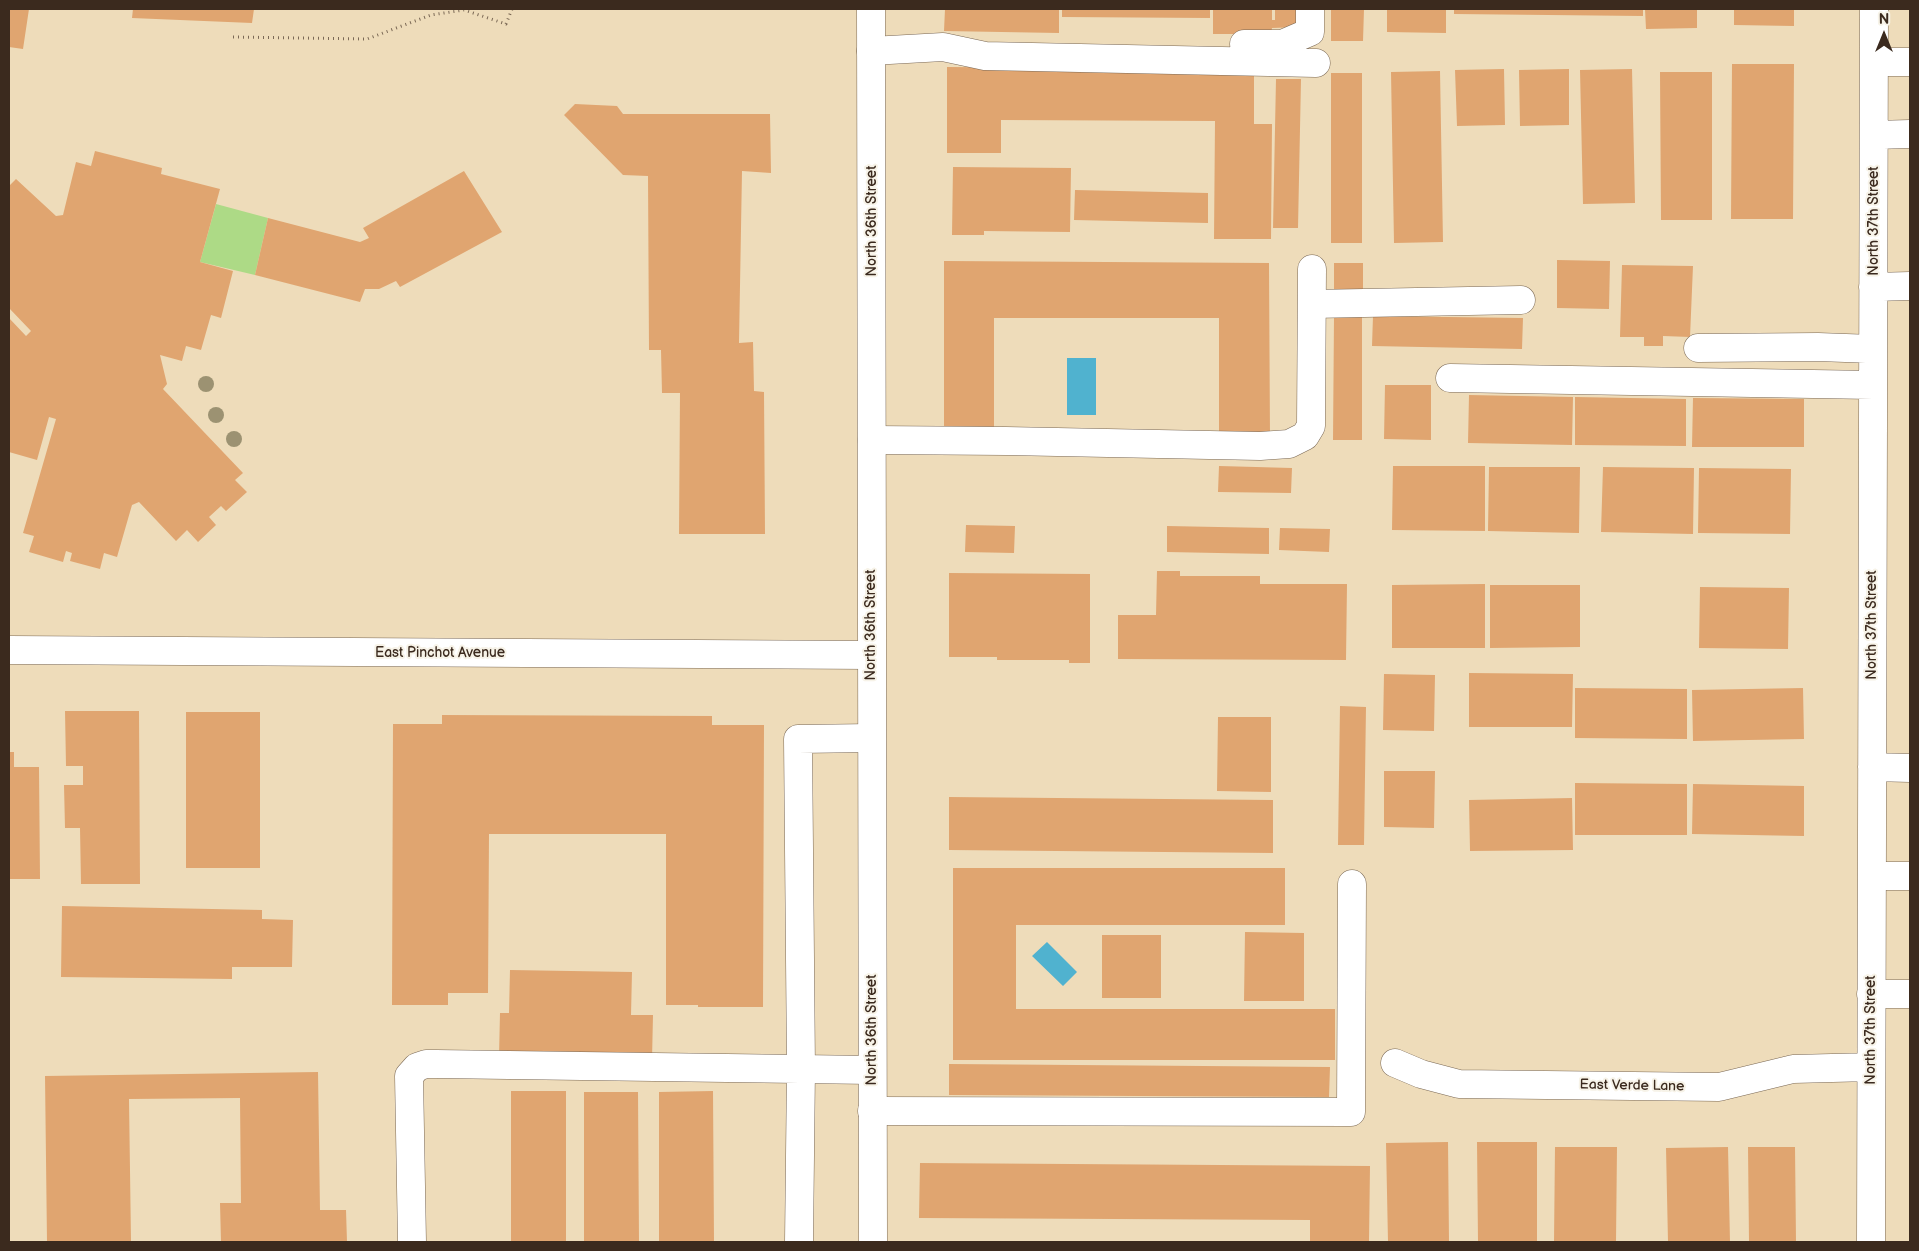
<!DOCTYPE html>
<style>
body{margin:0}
#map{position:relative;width:1919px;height:1251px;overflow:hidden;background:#eedcba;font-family:"Balsamiq Sans",sans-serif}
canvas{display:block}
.frame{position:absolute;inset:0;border:10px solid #3b2a1e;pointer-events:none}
.north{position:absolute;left:1859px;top:10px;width:50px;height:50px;-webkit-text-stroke:4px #f7f3e8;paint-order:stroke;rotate:0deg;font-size:14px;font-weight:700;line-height:20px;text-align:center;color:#3b2a1e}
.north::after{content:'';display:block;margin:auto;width:18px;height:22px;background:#3b2a1e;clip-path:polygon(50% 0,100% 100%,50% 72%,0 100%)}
</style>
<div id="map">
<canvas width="1919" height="1251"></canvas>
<div class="frame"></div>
<div class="north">N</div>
</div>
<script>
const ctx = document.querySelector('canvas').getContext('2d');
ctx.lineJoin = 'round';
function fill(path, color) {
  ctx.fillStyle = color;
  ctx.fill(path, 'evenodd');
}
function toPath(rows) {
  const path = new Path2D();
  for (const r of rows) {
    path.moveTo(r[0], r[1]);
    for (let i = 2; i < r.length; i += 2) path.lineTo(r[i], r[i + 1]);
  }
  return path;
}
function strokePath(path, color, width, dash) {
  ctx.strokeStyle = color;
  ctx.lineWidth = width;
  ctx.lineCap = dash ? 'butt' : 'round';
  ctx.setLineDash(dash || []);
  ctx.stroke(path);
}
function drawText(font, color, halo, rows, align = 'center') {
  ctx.font = font + ' "Balsamiq Sans",sans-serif';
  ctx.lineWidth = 4;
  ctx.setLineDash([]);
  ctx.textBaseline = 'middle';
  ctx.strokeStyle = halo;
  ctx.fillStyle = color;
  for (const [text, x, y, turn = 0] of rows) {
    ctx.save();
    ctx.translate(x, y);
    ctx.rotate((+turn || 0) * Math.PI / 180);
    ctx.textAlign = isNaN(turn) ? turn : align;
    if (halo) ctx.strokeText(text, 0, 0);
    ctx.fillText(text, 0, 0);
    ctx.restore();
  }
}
const green = toPath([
 [216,204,268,218,255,275,200,262]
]);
const water = toPath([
 [1067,358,1096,358,1096,415,1067,415],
 [1047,942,1077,972,1063,986,1032,956]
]);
const building = toPath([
 [9,9,29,9,23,49,9,47],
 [133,9,254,9,252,23,132,18],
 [945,9,1059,9,1059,33,944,31],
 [1062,9,1210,9,1210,18,1062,17],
 [1213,9,1272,9,1272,20,1275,20,1275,9,1301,9,1301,27,1272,28,1271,34,1213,34],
 [1331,9,1364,9,1363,41,1331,41],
 [1387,9,1446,9,1446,33,1387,32],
 [1454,9,1643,9,1643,16,1454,14],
 [1645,9,1697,9,1697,28,1646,29],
 [1734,9,1794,9,1794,26,1734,25],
 [1732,64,1794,64,1793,219,1731,219],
 [947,67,1254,69,1254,124,1272,124,1271,239,1214,239,1215,121,1001,120,1001,153,947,153],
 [1504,69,1505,125,1457,126,1455,70],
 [1569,69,1569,125,1520,126,1519,70],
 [1632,69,1635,203,1583,204,1580,70],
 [1440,71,1443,242,1394,243,1391,72],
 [1660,72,1712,72,1712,220,1661,220],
 [1331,73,1362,73,1362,243,1331,243],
 [1276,79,1301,79,1298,228,1273,228],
 [575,104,617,106,623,114,770,114,771,173,742,171,739,343,753,342,754,391,764,392,765,534,679,534,680,393,662,393,661,350,649,350,648,176,623,175,564,115],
 [95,151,162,168,161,174,220,189,200,262,233,271,221,318,211,315,201,350,186,346,182,361,160,355,167,384,163,389,243,473,235,480,247,492,226,511,221,506,209,517,216,525,198,542,187,530,176,541,139,502,132,505,117,557,104,553,100,569,70,561,72,553,66,551,63,562,29,552,34,536,23,533,56,419,49,417,37,460,9,452,9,318,26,336,31,331,9,308,9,186,16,179,56,216,63,215,76,162,91,166],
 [953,167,1071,168,1070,232,984,231,984,235,952,235],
 [464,171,502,232,400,287,396,281,379,289,365,289,360,302,255,275,268,218,360,242,369,238,363,228],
 [1075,190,1208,193,1208,223,1074,220],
 [1557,260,1610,261,1609,309,1557,308],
 [944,261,1269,263,1270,439,1219,439,1219,318,994,318,994,429,944,429],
 [1334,263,1363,263,1363,290,1334,290],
 [1622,265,1693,266,1690,337,1663,336,1663,346,1644,346,1644,337,1620,337],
 [1373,316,1523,318,1522,349,1372,346],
 [1334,317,1362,317,1362,440,1333,440],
 [1385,385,1431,385,1431,440,1384,439],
 [1469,395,1573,397,1572,445,1468,443],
 [1575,397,1686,399,1686,446,1575,445],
 [1693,398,1804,399,1804,447,1692,447],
 [1219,466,1292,468,1291,493,1218,492],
 [1393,466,1485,466,1485,531,1392,530],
 [1489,467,1580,467,1579,533,1488,531],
 [1603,467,1694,468,1693,534,1601,532],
 [1699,468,1791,469,1790,534,1698,533],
 [966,525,1015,526,1014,553,965,552],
 [1167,526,1269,528,1269,554,1167,552],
 [1280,528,1330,529,1329,552,1279,550],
 [1157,571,1180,571,1180,576,1260,576,1260,584,1347,584,1346,660,1118,659,1118,615,1156,615],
 [949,573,1090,574,1090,663,1069,663,1069,660,997,660,997,657,949,657],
 [1485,584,1485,648,1392,648,1392,585],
 [1490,585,1580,585,1580,647,1490,648],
 [1700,587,1789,588,1788,649,1699,648],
 [1469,673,1573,674,1572,727,1469,727],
 [1384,674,1435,675,1434,731,1383,730],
 [1575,688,1687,689,1687,739,1575,738],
 [1803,688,1804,739,1693,741,1692,690],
 [1340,706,1366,707,1364,845,1338,845],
 [65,711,139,711,140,884,81,884,80,828,65,828,64,785,83,785,83,766,66,766],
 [186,712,260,712,260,868,186,868],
 [442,715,712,716,712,725,764,725,763,1007,698,1007,698,1005,666,1005,666,834,489,834,488,993,448,993,448,1005,392,1005,393,724,442,724],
 [1218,717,1271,717,1271,792,1217,791],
 [9,752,14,752,14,767,39,767,40,879,9,879],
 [1384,771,1435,771,1434,828,1384,827],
 [1575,783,1687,784,1687,835,1575,835],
 [1693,784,1804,786,1804,836,1692,834],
 [949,797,1273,800,1273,853,949,850],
 [1572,798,1573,850,1470,851,1469,800],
 [953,868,1285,868,1285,925,1016,925,1016,1009,1335,1009,1335,1060,953,1060],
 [62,906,262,910,262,919,293,920,292,967,232,967,232,979,61,977],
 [1245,932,1304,933,1304,1001,1244,1001],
 [1102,935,1161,935,1161,998,1102,998],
 [510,970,632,972,631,1015,653,1015,652,1060,499,1057,500,1013,509,1013],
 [949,1064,1330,1067,1329,1097,949,1095],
 [318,1072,320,1210,346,1210,347,1242,221,1242,220,1203,241,1203,240,1098,129,1099,131,1242,47,1242,45,1076],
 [511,1091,566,1091,566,1242,511,1242],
 [713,1091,714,1242,659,1242,659,1092],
 [584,1092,638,1092,639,1242,584,1242],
 [1448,1142,1449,1242,1388,1242,1386,1143],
 [1477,1142,1537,1142,1537,1242,1478,1242],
 [1555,1147,1617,1147,1616,1242,1554,1242],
 [1728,1147,1730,1242,1668,1242,1666,1148],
 [1748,1147,1795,1147,1796,1242,1749,1242],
 [920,1163,1370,1166,1369,1242,1310,1242,1310,1220,919,1218]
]);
const path = toPath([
 [233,37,367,39,431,15,464,10,506,24,512,9]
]);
const minor = toPath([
 [1244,44,1282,44,1310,32,1310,9],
 [871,51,943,47,985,56,1316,63],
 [1874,62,1910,62],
 [1874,135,1910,134],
 [1873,287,1910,286],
 [1312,304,1521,300],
 [1698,348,1818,347,1873,349],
 [1450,378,1873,385],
 [872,440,1006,441,1260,446,1289,444,1305,436,1311,426,1312,269],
 [9,650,871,655],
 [1872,767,1910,768],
 [1872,876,1910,876],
 [1871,994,1910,994],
 [1395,1063,1421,1074,1459,1084,1719,1087,1793,1069,1871,1067],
 [872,1111,1351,1112,1352,884],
 [412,1242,409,1076,417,1067,426,1064,436,1064,872,1070],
 [799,1242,801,1069,798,739,871,738],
 [1871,1242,1874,9]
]);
const major = toPath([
 [871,9,873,1242]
]);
const trees = [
 [206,384],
 [216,415],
 [234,439]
];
const streetNames = [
 ["North 36th Street",872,221,-90],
 ["North 37th Street",1874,221,-90],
 ["North 36th Street",871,625,-90],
 ["North 37th Street",1872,625,-90],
 ["East Pinchot Avenue",440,653],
 ["North 36th Street",872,1030,-90],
 ["North 37th Street",1871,1030,-90],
 ["East Verde Lane",1632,1086,1]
];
fill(green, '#adda86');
fill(water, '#50b2cf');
fill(building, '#e0a570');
strokePath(minor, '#7a6855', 29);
strokePath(major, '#7a6855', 29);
strokePath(path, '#7a6855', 3, [1, 4]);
strokePath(minor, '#fff', 28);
strokePath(major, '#fff', 28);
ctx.fillStyle = '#9c9272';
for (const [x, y] of trees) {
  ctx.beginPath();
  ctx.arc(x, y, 8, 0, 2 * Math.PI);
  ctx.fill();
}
drawText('14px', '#3b2a1e', '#f7f3e8', streetNames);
</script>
